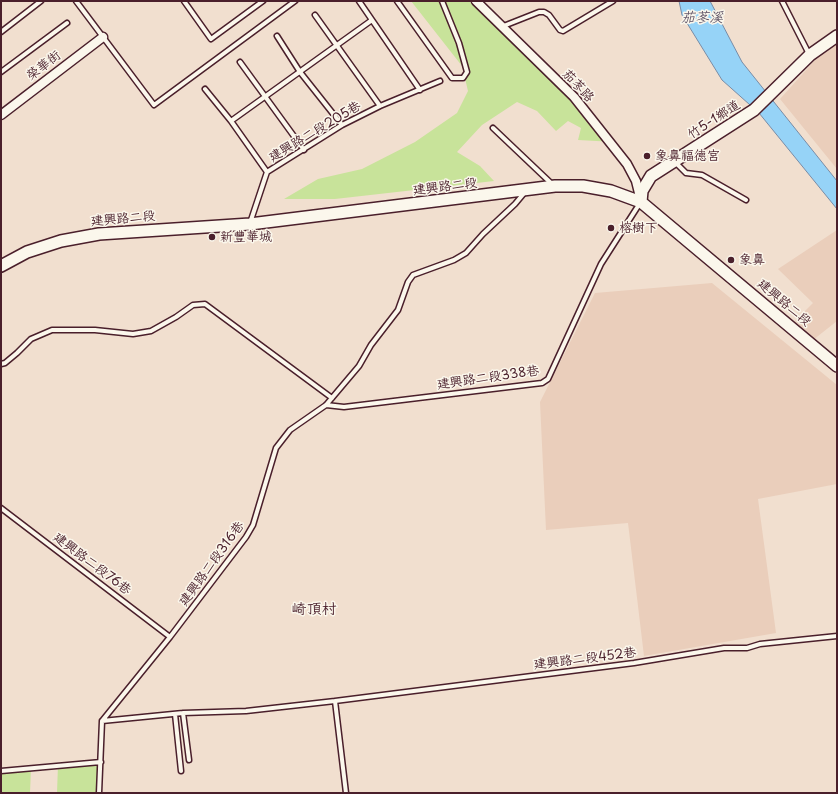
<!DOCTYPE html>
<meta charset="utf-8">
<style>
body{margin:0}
#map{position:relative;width:838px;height:794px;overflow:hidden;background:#f1dfcf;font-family:"Playpen Sans",sans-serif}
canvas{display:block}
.frame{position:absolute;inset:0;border:2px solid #4a1f2b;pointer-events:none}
</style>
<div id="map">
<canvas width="838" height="794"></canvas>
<div class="frame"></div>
</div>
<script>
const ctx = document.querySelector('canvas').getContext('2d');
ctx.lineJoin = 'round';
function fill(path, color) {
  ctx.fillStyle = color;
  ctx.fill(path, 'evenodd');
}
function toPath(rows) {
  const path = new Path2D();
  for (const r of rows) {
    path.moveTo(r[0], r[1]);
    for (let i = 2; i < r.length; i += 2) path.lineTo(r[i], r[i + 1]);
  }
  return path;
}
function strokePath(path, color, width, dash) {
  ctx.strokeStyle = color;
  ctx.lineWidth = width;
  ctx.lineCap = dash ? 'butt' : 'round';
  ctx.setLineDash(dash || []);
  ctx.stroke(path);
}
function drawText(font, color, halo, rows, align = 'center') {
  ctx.font = font + ' "Playpen Sans","LXGW WenKai TC",sans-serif';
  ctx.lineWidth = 3;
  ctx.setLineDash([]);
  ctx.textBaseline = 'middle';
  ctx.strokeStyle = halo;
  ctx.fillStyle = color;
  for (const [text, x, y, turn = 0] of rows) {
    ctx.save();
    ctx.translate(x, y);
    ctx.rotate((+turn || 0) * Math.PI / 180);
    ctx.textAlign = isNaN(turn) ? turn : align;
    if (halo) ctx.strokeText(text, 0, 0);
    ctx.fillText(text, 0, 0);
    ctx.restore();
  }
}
const built = toPath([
 [837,44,837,169,780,99,816,59],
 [837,230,837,321,813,340,795,321,813,303,778,269],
 [712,283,837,385,837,484,758,499,776,633,644,656,628,523,546,530,540,402,595,293]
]);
const green = toPath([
 [411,1,469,1,615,142,578,140,581,128,568,121,556,131,537,111,517,102,482,125,457,152,480,166,494,181,335,199,284,199,318,179,362,169,415,142,457,113,468,91,462,66],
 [101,762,99,793,57,793,58,765],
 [31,768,30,793,1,793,1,770]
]);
const water = toPath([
 [679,1,710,1,742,62,837,181,837,209,759,113,722,80,682,15,679,1]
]);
const service = toPath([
 [76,1,154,105,295,1],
 [184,1,211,39,263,1],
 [359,1,420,90],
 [397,1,452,78,463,78,467,72,459,43,442,1],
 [782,1,809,54],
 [315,15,380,106],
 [501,27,539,12,544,12,549,15,560,30,563,31,613,1],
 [1,32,41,1],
 [277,36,300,72,342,125],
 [240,62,304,150],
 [1,72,67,23],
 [205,89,231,121,267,172],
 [231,121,372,20],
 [493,128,553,185],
 [675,162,686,173,702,175,746,200],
 [250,223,267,172,342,125,380,106,440,81],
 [1,364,5,363,17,353,31,339,52,330,95,330,133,334,151,331,176,317,193,305,205,304,332,398],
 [326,405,344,407,542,383,548,379,601,264,640,203],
 [1,508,170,637],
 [335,701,346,793],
 [183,713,189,760],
 [175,714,181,771],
 [102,721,183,713,246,711,335,701,634,663,724,648,747,648,760,644,837,636],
 [1,771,101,762],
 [99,793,102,721,170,637,246,537,253,525,276,448,290,430,326,405,359,366,371,345,398,310,408,282,413,275,454,260,466,253,483,234,515,204,525,192]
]);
const minor = toPath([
 [476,1,574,97,627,164,636,181,640,197],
 [1,115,103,37]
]);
const tertiary = toPath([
 [641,202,642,191,651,176,754,110,810,55,837,36],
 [1,266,27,252,61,241,99,234,250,224,555,186,583,186,611,191,641,202,837,366]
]);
const markers = [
 [647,156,4,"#4a1f2b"],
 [611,228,4,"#4a1f2b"],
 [212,237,4,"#4a1f2b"],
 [731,260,4,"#4a1f2b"]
];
const streetNames = [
 ["榮華街",44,66,-38],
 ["茄苳路",578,86,47],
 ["竹5-1鄉道",714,120,-33],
 ["建興路二段205巷",315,132,-31],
 ["建興路二段",445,187,-7],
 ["建興路二段",123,219,-5],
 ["建興路二段",784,303,40],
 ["建興路二段338巷",488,378,-8],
 ["建興路二段76巷",92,564,37],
 ["建興路二段316巷",212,564,-54],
 ["建興路二段452巷",585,659,-7]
];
const poiNames = [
 ["象鼻福德宮",655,156],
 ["榕樹下",619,228],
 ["新豐華城",220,237],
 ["象鼻",739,260]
];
const waterNames = [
 ["茄苳溪",702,18]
];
const quarterNames = [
 ["崎頂村",314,610]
];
fill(built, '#eacebb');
fill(green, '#c8e39a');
fill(water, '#96d3f7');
strokePath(water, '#788ba5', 1);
strokePath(service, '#4a1f2b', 7);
strokePath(minor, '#4a1f2b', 11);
strokePath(tertiary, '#4a1f2b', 14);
strokePath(service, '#fbf7ec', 4);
strokePath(minor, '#fbf7ec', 8);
strokePath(tertiary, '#fbf7ec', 11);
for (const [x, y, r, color] of markers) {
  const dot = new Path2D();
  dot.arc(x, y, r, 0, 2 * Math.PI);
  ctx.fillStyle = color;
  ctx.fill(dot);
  strokePath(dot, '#fbf7ec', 1.5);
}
drawText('13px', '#4a1f2b', '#fbf7ec', streetNames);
drawText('13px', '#4a1f2b', '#fbf7ec', poiNames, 'left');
drawText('italic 14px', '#615568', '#fbf7ec', waterNames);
drawText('15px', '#4a1f2b', '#fbf7ec', quarterNames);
</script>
